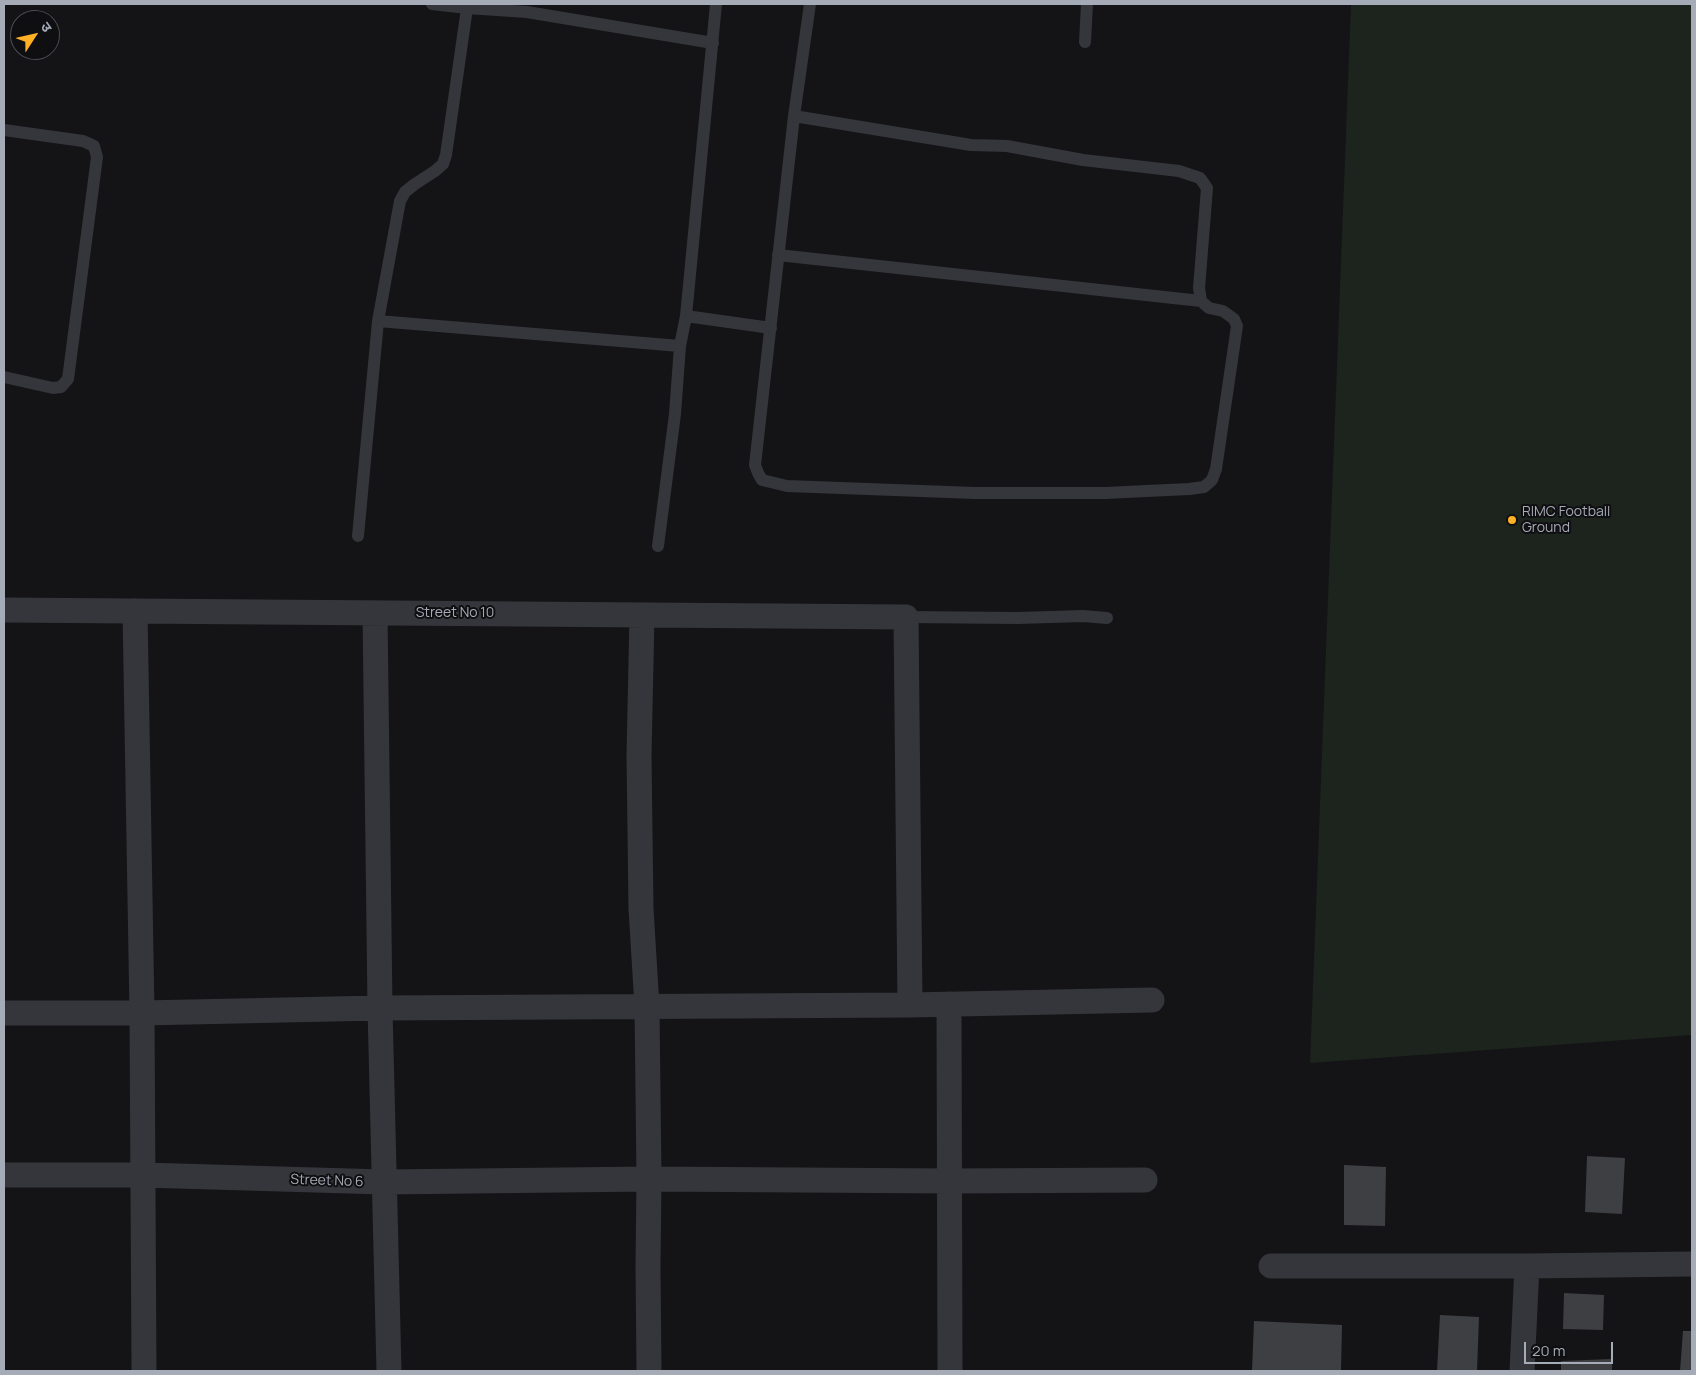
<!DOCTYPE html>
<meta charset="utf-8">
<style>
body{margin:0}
#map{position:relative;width:1696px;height:1375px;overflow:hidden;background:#141416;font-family:Manrope,"Noto Sans Devanagari",sans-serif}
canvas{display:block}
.frame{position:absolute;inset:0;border:5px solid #a5abb7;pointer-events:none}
.north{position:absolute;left:10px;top:10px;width:50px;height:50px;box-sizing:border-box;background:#0f0f11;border:1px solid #4b4d53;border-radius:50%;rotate:55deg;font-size:14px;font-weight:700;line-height:20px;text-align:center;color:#a5abb7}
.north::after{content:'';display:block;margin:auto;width:18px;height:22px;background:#ffb024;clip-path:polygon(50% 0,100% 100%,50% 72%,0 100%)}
.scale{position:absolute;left:1524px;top:1342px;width:89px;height:22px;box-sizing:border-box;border:2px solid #a5abb7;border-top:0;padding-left:6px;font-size:15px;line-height:18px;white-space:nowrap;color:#a5abb7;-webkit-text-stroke:4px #0f0f11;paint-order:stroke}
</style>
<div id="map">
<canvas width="1696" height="1375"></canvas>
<div class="frame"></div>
<div class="north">उ</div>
<div class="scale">20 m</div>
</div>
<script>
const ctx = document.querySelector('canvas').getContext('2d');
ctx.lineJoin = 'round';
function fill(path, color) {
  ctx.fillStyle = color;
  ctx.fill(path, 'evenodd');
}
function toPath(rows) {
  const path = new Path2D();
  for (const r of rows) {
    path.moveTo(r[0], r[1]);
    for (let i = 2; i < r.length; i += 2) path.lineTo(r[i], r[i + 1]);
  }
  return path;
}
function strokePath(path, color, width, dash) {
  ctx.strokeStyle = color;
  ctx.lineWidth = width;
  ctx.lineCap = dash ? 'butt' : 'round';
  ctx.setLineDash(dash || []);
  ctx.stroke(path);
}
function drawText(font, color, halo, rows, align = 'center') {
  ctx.font = font + ' Manrope,sans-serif';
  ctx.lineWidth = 4;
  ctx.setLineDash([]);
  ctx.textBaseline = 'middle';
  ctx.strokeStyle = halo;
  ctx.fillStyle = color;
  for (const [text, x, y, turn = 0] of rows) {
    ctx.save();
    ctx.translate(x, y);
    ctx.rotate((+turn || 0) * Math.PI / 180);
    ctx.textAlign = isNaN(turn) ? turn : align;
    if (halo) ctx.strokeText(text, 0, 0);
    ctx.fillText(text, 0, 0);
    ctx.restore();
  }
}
const green = toPath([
 [1351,4,1692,4,1692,1035,1310,1063]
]);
const building = toPath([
 [1587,1156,1625,1158,1622,1214,1585,1212],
 [1344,1165,1386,1167,1385,1226,1344,1225],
 [1564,1293,1604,1295,1603,1330,1563,1329],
 [1440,1315,1479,1317,1477,1371,1437,1371],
 [1254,1321,1342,1325,1341,1371,1252,1371],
 [1683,1331,1692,1331,1692,1371,1680,1371],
 [1612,1359,1612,1371,1561,1371,1561,1361]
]);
const lane = toPath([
 [432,4,467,8,527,12,713,43],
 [1085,42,1087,4],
 [794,116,971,145,1007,146,1083,160,1179,171,1200,178,1207,188,1199,288,1201,301,1209,308,1223,311,1234,319,1237,326,1216,469,1212,480,1204,487,1189,489,1105,493,975,493,787,486,762,480,758,473,755,465,794,116,810,4],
 [4,130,83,141,94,146,97,157,68,379,61,387,53,388,4,377],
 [778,255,1201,301],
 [686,316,771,328],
 [378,321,680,346],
 [358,536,378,321,400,201,405,192,415,184,435,171,443,164,446,155,467,8],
 [658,546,675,414,680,346,686,316,716,4],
 [906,617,1018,618,1083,616,1107,618]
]);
const street = toPath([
 [4,610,906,617,910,1005],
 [135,611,142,1013,144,1371],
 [375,613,380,1008,389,1371],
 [642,615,639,755,641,909,647,1006,649,1179,648,1266,649,1371],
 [949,1004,950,1371],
 [4,1013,142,1013,380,1008,910,1005,1152,1000],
 [4,1175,143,1175,384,1182,649,1179,950,1181,1145,1180],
 [1271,1266,1527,1266,1522,1371],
 [1527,1266,1692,1264]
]);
const markers = [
 [1512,520,5,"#ffb024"]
];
const poiNames = [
 ["RIMC Football",1522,512],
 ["Ground",1522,528]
];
const streetNames = [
 ["Street No 10",455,613],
 ["Street No 6",327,1181,2]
];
fill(green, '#1c241d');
fill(building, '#3e3f43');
strokePath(lane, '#35363b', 12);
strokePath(street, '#35363b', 25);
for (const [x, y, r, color] of markers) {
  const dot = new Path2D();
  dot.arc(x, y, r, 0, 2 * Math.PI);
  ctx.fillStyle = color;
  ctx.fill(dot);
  strokePath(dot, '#0f0f11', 2);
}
drawText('14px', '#a5abb7', '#0f0f11', poiNames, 'left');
drawText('14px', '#a5abb7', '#0f0f11', streetNames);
</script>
